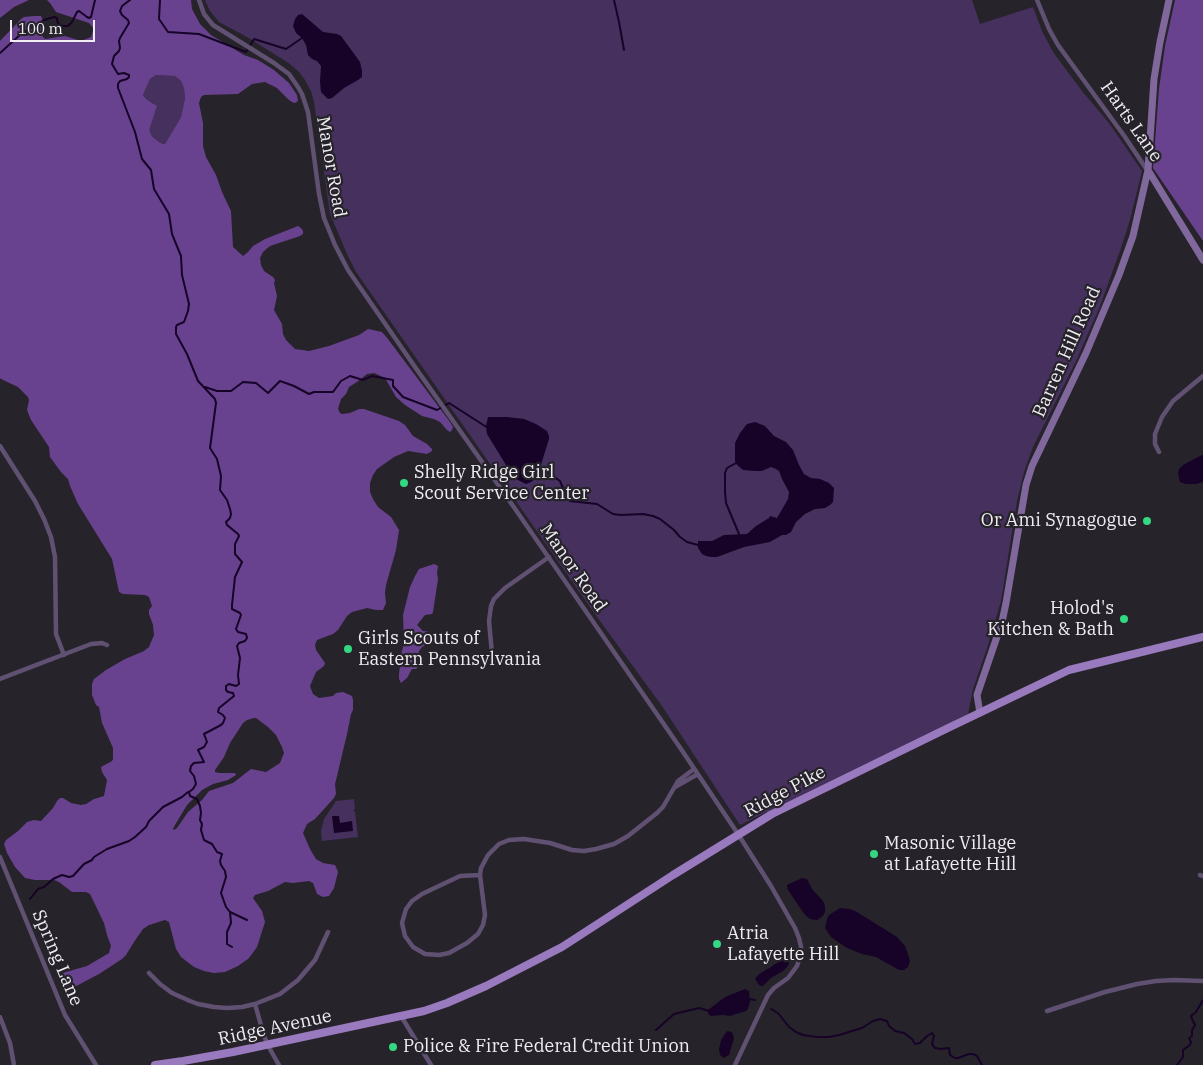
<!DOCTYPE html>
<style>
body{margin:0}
#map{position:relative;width:1203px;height:1065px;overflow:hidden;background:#27232b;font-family:"IBM Plex Serif",serif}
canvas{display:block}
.scale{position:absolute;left:10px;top:20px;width:85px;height:22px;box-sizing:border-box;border:2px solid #efedf2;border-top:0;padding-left:6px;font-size:15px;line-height:18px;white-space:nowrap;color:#efedf2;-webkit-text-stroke:4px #27232b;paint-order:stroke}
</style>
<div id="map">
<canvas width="1203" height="1065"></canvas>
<div class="scale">100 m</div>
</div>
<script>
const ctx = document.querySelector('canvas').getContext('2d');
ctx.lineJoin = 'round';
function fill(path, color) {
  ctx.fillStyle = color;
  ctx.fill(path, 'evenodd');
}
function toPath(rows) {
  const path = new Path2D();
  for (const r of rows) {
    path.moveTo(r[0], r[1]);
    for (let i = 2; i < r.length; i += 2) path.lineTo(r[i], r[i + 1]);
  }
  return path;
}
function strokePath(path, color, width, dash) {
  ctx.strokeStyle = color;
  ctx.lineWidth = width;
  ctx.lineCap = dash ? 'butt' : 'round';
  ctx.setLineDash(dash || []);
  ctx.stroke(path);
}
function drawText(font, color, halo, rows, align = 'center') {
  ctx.font = font + ' "IBM Plex Serif",serif';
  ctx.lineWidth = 4.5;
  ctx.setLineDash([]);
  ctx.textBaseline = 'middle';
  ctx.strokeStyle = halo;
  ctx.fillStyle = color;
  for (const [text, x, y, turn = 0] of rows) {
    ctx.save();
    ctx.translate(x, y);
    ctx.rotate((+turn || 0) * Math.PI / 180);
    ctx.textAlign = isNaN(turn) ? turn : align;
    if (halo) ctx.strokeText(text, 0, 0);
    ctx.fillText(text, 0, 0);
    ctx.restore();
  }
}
const green = toPath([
 [205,0,972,0,980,24,1033,7,1042,31,1053,52,1082,91,1109,123,1142,171,1130,220,1120,251,1100,306,1077,359,1033,447,1024,472,1017,501,1001,601,987,648,973,689,968,714,740,825,662,706,592,610,356,272,347,254,330,214,314,102,311,91,305,80,299,72,290,64,247,37,219,22,210,11],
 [156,75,175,76,181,81,184,88,185,98,181,117,165,144,163,144,159,142,149,132,149,125,156,110,153,103,146,99,143,95,150,79],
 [354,799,355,809,353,810,355,812,358,837,322,841,321,831,324,819,336,801]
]);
const forest = toPath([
 [0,0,29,0,14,7,0,18],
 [47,0,191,0,192,9,200,24,211,35,244,55,258,60,274,70,289,83,297,95,298,101,295,103,292,102,289,100,277,88,265,82,252,84,238,94,204,95,201,97,199,103,203,123,203,146,206,157,216,175,222,192,231,211,233,247,243,256,248,252,253,246,265,239,298,226,301,228,303,231,303,234,300,236,270,246,263,252,260,258,261,265,264,271,273,277,275,280,274,283,277,296,274,310,282,324,283,334,286,340,295,349,309,351,329,346,359,335,368,329,382,332,388,339,450,422,453,427,452,430,450,432,447,430,440,422,434,419,422,416,405,405,396,397,385,378,374,373,367,374,357,382,349,387,346,394,341,399,338,409,340,413,342,414,350,413,359,409,364,409,399,421,405,425,413,436,427,444,432,449,432,451,427,454,408,451,394,457,377,469,373,475,370,483,370,492,373,499,378,507,391,517,399,530,396,550,386,585,385,593,386,603,383,610,376,610,367,608,352,612,347,616,338,630,333,634,317,640,315,645,316,650,325,663,324,666,316,672,310,686,313,694,319,698,333,696,336,693,343,692,352,696,353,700,353,710,351,714,347,734,337,776,335,784,336,794,334,798,315,819,307,824,303,833,310,849,316,859,323,863,335,865,336,867,338,872,334,888,329,896,323,897,317,894,313,883,309,881,293,883,285,882,268,891,255,895,253,898,262,911,265,922,257,947,252,954,248,959,238,966,225,972,214,973,204,971,194,967,181,957,176,949,169,922,165,920,149,925,143,929,134,942,126,955,122,959,99,974,65,992,62,988,59,974,87,966,109,953,111,946,107,935,104,923,90,894,86,892,72,892,59,882,54,880,35,880,25,878,15,867,7,853,4,844,6,840,18,831,27,822,34,820,41,821,53,808,57,801,60,798,63,798,71,803,81,805,86,804,94,799,104,796,107,780,102,772,101,767,112,761,113,759,113,748,102,723,99,707,96,705,92,695,92,684,94,679,106,670,125,659,144,651,149,647,154,635,153,625,149,614,149,610,152,606,149,597,145,595,123,594,119,592,112,559,78,504,70,486,68,479,61,472,50,457,49,447,31,420,27,410,29,400,28,397,18,387,1,379,0,378,0,41,21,19,24,17,34,16,41,16,44,23,42,34,43,37,45,39,65,36,81,41,91,37,93,31,93,28,89,23,56,12,50,3],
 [156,75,175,76,181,81,184,88,185,98,181,117,165,144,163,144,159,142,152,136,149,130,157,106,146,99,143,95,150,79],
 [254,718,256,718,268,727,276,735,282,747,284,753,280,763,266,772,251,769,233,783,209,791,202,800,188,812,177,828,174,830,173,829,175,825,187,805,202,790,213,784,228,780,236,775,236,774,234,773,219,773,215,772,215,770,224,757,230,743,243,723,247,720],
 [1175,0,1203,0,1203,241,1153,168,1159,89,1165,46],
 [434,564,438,566,437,573,438,579,433,612,432,614,425,615,417,625,423,631,430,632,431,634,429,641,427,644,422,647,419,651,418,667,416,669,412,669,407,678,401,683,399,679,399,675,401,654,404,644,403,615,410,587,415,576,419,569]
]);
const water = toPath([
 [302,14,323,32,337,34,341,36,360,62,362,71,362,77,358,80,344,88,332,98,328,99,321,92,320,82,321,66,317,61,312,59,308,55,306,45,302,38,296,33,293,26,295,19,298,15],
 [488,417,507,417,524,419,536,424,547,431,549,436,549,439,540,468,535,479,531,482,526,484,514,478,487,434,486,426],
 [755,422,765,426,774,436,786,442,793,450,799,465,804,474,811,478,820,479,829,483,834,488,833,502,830,505,825,508,815,509,805,514,796,522,791,532,786,535,782,535,770,542,744,547,717,557,711,557,706,556,702,554,698,548,698,541,712,541,724,535,747,534,756,526,769,518,770,516,777,518,788,499,789,492,782,479,779,471,776,469,771,467,762,471,756,471,743,470,737,465,735,461,735,443,740,433,747,424],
 [1202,455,1203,455,1203,482,1196,484,1186,484,1180,482,1178,474,1179,469,1183,465],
 [332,816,339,816,340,823,352,821,353,831,334,833],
 [802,878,807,879,812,889,823,901,825,906,825,912,823,916,817,920,810,919,805,915,788,890,787,885],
 [840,908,850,909,857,912,897,937,905,946,909,957,910,961,908,967,904,970,899,970,876,957,862,954,847,948,831,937,825,928,827,919,829,915],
 [791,947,792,947,792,951,788,966,783,971,771,978,763,986,760,986,755,979,758,975,780,961,785,957],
 [745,989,749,991,750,1002,748,1009,746,1011,730,1016,723,1015,711,1016,708,1014,708,1010,725,997],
 [727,1031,732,1032,734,1038,729,1055,724,1058,720,1055,719,1049,721,1040]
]);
const stream = toPath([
 [130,0,122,6,120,11,122,15,128,20,129,23,120,38,119,41,120,48,119,51,114,56,112,64,118,74,124,73,129,75,129,77,127,79,120,81,118,84,118,88,135,132,142,159,151,170,154,189,169,214,172,234,181,256,182,275,189,304,188,311,184,322,177,325,176,327,176,334,187,354,198,381,215,399,216,403,210,448,217,459,221,476,220,490,227,500,230,509,231,514,230,518,226,522,227,525,238,534,239,536,235,544,235,554,242,562,235,577,232,605,232,609,240,613,241,615,236,629,238,632,246,634,247,638,245,641,239,643,237,646,240,658,238,675,239,684,236,686,229,684,226,686,226,690,228,692,233,693,234,696,219,708,218,712,223,715,225,718,223,723,221,725,204,734,207,742,204,747,198,750,204,762,194,763,191,766,190,771,194,776,196,784,193,789,189,792,190,796,197,799,200,806,201,813,200,820,202,824,201,830,204,840,212,844,217,852,222,854,220,861,221,865,225,871,226,877,221,893,226,907,230,912,231,923,227,932,227,944,232,947],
 [160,0,159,19,168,32,199,34,246,52,254,39,286,49,302,38],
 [614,0,619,22,624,50],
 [0,53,21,34,44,20,54,17,57,18,58,24,63,26,68,26,72,22,77,12,79,11,87,17,89,18,91,17,95,0],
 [205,387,217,391,231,391,243,382,256,383,268,393,280,381,294,386,309,394,314,392,333,392,341,381,350,376,363,380,372,376,393,380,393,386,403,397,437,410,449,403,488,428],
 [736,463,727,468,725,473,725,492,726,503,739,534],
 [539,467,560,481,567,497,570,501,597,504,613,514,621,515,643,514,653,516,660,519,674,530,680,537,687,542,698,545],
 [30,899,38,889,44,887,53,879,62,875,69,877,73,876,84,864,92,860,94,857,107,849,129,841,135,837,146,827,149,821,163,807,182,797,188,792],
 [230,912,247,920],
 [748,999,755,1000],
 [771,1009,778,1013,789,1027,796,1032,803,1035,817,1037,829,1037,839,1035,862,1028,873,1021,880,1019,887,1021,889,1026,895,1031,904,1033,912,1039,915,1044,920,1043,927,1036,932,1033,934,1036,932,1044,935,1048,941,1049,949,1048,950,1055,955,1058,958,1058,969,1054,973,1054,977,1056,982,1065],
 [656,1030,674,1014,699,1008,709,1011],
 [1177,1065,1183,1057,1183,1050,1190,1045,1191,1042,1189,1038,1192,1036,1192,1030,1195,1025,1192,1019,1191,1016,1196,1012,1203,1000]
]);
const street = toPath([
 [199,0,204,14,213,25,274,63,289,74,298,87,302,94,308,112,319,194,324,218,335,245,348,270,415,367,511,503,681,749,738,834,771,886,795,928,799,938,801,947,800,957,797,966,788,978,774,988,768,995,735,1065],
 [1037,0,1049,29,1058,45,1125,137,1147,170],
 [0,446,35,501,44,519,51,537,55,557,56,634,64,655],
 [1159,452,1155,444,1155,434,1162,417,1173,401,1203,376],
 [495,660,492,654,489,621,491,606,494,599,505,588,549,557],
 [0,679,91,644,102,643,107,645],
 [675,787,698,774],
 [0,857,65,1015,96,1065],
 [480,875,460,876,422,894,412,901,406,909,402,923,405,936,413,947,425,954,439,955,449,953,467,943,478,934,483,925,485,915,480,875,481,868,488,855,499,844,509,840,524,839,550,843,572,850,584,851,596,849,614,844,628,836,657,813,663,807,678,781,694,769],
 [1200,875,1203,876],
 [149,973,160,984,172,993,190,1001,198,1004,214,1007,227,1008,242,1007,255,1004,280,994,298,980,315,960,328,932],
 [255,1004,264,1036,271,1051,279,1065],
 [1047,1011,1105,992,1137,984,1156,981,1174,980,1203,981],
 [401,1016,431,1065],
 [0,1017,10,1043,14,1065]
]);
const secondary = toPath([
 [1148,170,1203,260],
 [980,713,977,695,1002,622,1006,603,1026,485,1032,466,1086,353,1119,275,1133,236,1148,170,1154,79,1160,42,1169,0]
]);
const primary = toPath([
 [155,1065,183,1061,233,1052,424,1011,447,1003,486,986,562,947,579,936,673,875,772,814,948,728,1069,670,1203,637]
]);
const markers = [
 [404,483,5,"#32d882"],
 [1147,521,5,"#32d882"],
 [1124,619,5,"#32d882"],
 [348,649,5,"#32d882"],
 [874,854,5,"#32d882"],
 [717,944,5,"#32d882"],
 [393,1047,5,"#32d882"]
];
const streetNames = [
 ["Harts Lane",1131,122,55],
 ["Manor Road",331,167,80],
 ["Barren Hill Road",1067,352,-66],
 ["Manor Road",573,568,55],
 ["Ridge Pike",785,792,-28],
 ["Spring Lane",57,958,67],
 ["Ridge Avenue",275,1028,-12]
];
const poiNames = [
 ["Shelly Ridge Girl",414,473],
 ["Scout Service Center",414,494],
 ["Or Ami Synagogue",1137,521,"right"],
 ["Holod's",1114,609,"right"],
 ["Kitchen & Bath",1114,630,"right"],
 ["Girls Scouts of",358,639],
 ["Eastern Pennsylvania",358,660],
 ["Masonic Village",884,844],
 ["at Lafayette Hill",884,865],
 ["Atria",727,934],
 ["Lafayette Hill",727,955],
 ["Police & Fire Federal Credit Union",403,1047]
];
fill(green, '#46305e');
fill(forest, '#68428e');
fill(water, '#160327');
strokePath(stream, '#160327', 2);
strokePath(street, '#605172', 4.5);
strokePath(secondary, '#80689d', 7);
strokePath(primary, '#9a7abe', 8);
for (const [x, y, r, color] of markers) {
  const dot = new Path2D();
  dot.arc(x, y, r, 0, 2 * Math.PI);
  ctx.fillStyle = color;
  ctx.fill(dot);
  strokePath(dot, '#27232b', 2);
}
drawText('18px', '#efedf2', '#27232b', streetNames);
drawText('18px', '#efedf2', '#27232b', poiNames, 'left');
</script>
